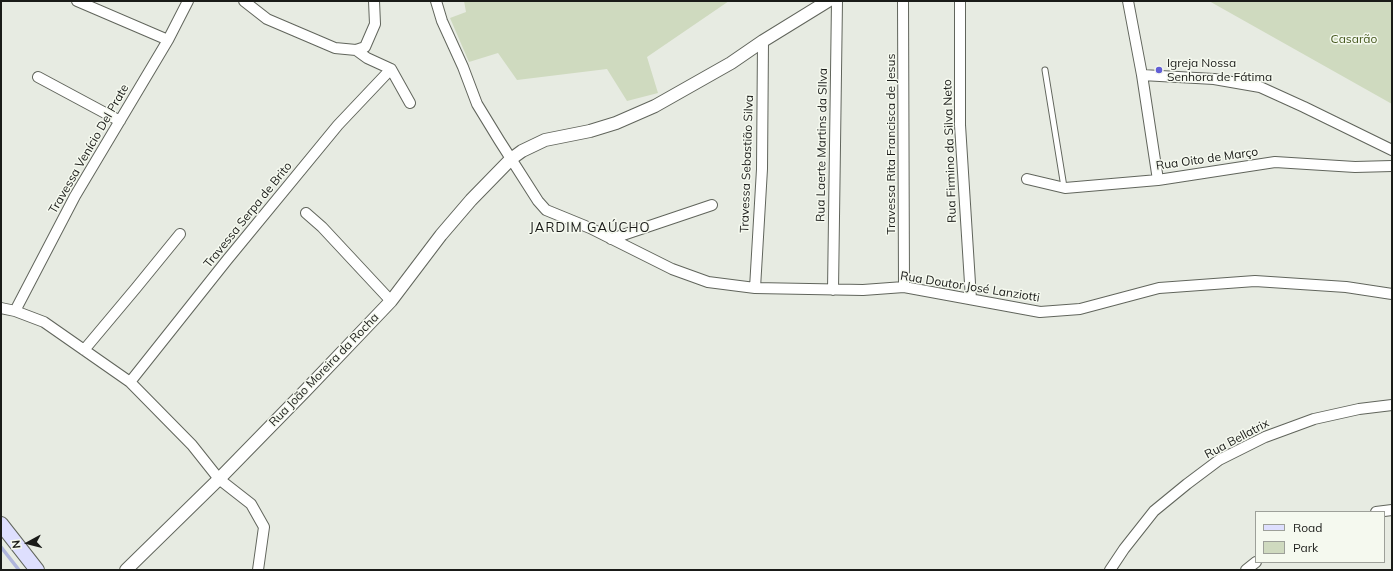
<!DOCTYPE html>
<meta charset="utf-8">
<style>
body{margin:0}
#map{position:relative;width:1393px;height:571px;overflow:hidden;background:#e7ebe2;font-family:Mulish,sans-serif}
canvas{display:block}
.frame{position:absolute;inset:0;border:2px solid #1a1b18;pointer-events:none}
.legend{position:absolute;left:1255px;top:511px;width:130px;height:52px;box-sizing:border-box;background:#f5f9ef;border:1px solid #9da099;margin:0;padding:5px 7px;list-style:none;font-size:12px;color:#1a1b18}
.legend li{display:flex;align-items:center;gap:8px;height:20px}
.legend b{width:20px;border:1px solid #9da099}
.north{position:absolute;left:8px;top:523px;width:40px;height:40px;-webkit-text-stroke:3px #f5f9ef;paint-order:stroke;rotate:263deg;font-size:11px;font-weight:700;line-height:16px;text-align:center;color:#1a1b18}
.north::after{content:'';display:block;margin:auto;width:14px;height:18px;background:#1a1b18;clip-path:polygon(50% 0,100% 100%,50% 72%,0 100%)}
</style>
<div id="map">
<canvas width="1393" height="571"></canvas>
<div class="frame"></div>
<ul class="legend">
<li><b style="height:5px;background:#dedffe"></b>Road</li>
<li><b style="height:11px;background:#cfdabf"></b>Park</li>
</ul>
<div class="north">N</div>
</div>
<script>
const ctx = document.querySelector('canvas').getContext('2d');
ctx.lineJoin = 'round';
function fill(path, color) {
  ctx.fillStyle = color;
  ctx.fill(path, 'evenodd');
}
function toPath(rows) {
  const path = new Path2D();
  for (const r of rows) {
    path.moveTo(r[0], r[1]);
    for (let i = 2; i < r.length; i += 2) path.lineTo(r[i], r[i + 1]);
  }
  return path;
}
function strokePath(path, color, width, dash) {
  ctx.strokeStyle = color;
  ctx.lineWidth = width;
  ctx.lineCap = dash ? 'butt' : 'round';
  ctx.setLineDash(dash || []);
  ctx.stroke(path);
}
function drawText(font, color, halo, rows, align = 'center') {
  ctx.font = font + ' Mulish,sans-serif';
  ctx.lineWidth = 3;
  ctx.setLineDash([]);
  ctx.textBaseline = 'middle';
  ctx.strokeStyle = halo;
  ctx.fillStyle = color;
  for (const [text, x, y, turn = 0] of rows) {
    ctx.save();
    ctx.translate(x, y);
    ctx.rotate((+turn || 0) * Math.PI / 180);
    ctx.textAlign = isNaN(turn) ? turn : align;
    if (halo) ctx.strokeText(text, 0, 0);
    ctx.fillText(text, 0, 0);
    ctx.restore();
  }
}
const green = toPath([
 [464,1,729,1,647,57,658,93,627,101,607,69,517,80,498,53,469,62,450,18,466,12],
 [1209,1,1392,1,1392,104]
]);
const stream = toPath([
 [1,547,19,570]
]);
const service = toPath([
 [1045,70,1064,187]
]);
const minor = toPath([
 [77,1,168,40],
 [244,1,267,19,335,48,356,50,365,47,375,24,374,1],
 [436,1,442,21,463,67,477,104,499,140,538,201,546,210,590,228,672,269,708,282,755,288,863,290,904,287,1040,312,1080,309,1159,288,1255,281,1346,287,1392,294],
 [903,1,904,287],
 [960,1,960,125,971,299],
 [1128,1,1142,75,1158,180],
 [356,50,367,58,391,69],
 [391,69,410,103],
 [1142,75,1214,79,1260,87,1304,107,1392,150],
 [38,77,120,121],
 [1027,179,1065,188,1158,180,1275,162,1355,167,1392,166],
 [306,213,322,227,391,301],
 [611,239,712,205],
 [755,288,762,169,763,41],
 [833,290,837,1],
 [1,308,15,311,44,322,130,382,192,445,219,479,251,504,264,527,258,570],
 [15,311,75,196,168,40,188,1],
 [84,350,136,288,180,234],
 [130,382,227,260,338,125,391,69],
 [1376,512,1392,510],
 [1110,570,1124,549,1154,511,1187,484,1219,460,1265,437,1314,419,1359,409,1392,405],
 [1246,570,1256,562]
]);
const tertiary = toPath([
 [126,570,219,479,306,390,391,301,441,235,471,200,511,159,522,151,545,140,590,131,616,123,655,106,731,63,763,41,828,1]
]);
const secondary = toPath([
 [1,524,37,570]
]);
const markers = [
 [1159,70,4,"#615ed6"]
];
const parkNames = [
 ["Casarão",1354,39]
];
const poiNames = [
 ["Igreja Nossa",1167,63],
 ["Senhora de Fátima",1167,77]
];
const streetNames = [
 ["Travessa Rita Francisca de Jesus",891,144,-90],
 ["Rua Laerte Martins da SIlva",822,145,-89],
 ["Travessa Venício Del Prate",89,149,-60],
 ["Rua Firmino da Silva Neto",950,151,-92],
 ["Rua Oito de Março",1207,159,-8],
 ["Travessa Sebastião Silva",747,164,-88],
 ["Travessa Serpa de Brito",248,215,-51],
 ["Rua Doutor José Lanziotti",970,287,9],
 ["Rua João Moreira da Rocha",324,370,-46],
 ["Rua Bellatrix",1237,439,-28]
];
const neighbourhoodNames = [
 ["JARDIM GAÚCHO",590,228]
];
fill(green, '#cfdabf');
strokePath(stream, '#b0b5dc', 3.5);
strokePath(service, '#61655c', 7);
strokePath(minor, '#61655c', 12);
strokePath(tertiary, '#61655c', 14);
strokePath(secondary, '#61655c', 16);
strokePath(service, '#fff', 5);
strokePath(minor, '#fff', 10);
strokePath(tertiary, '#fff', 12);
strokePath(secondary, '#dedffe', 14);
for (const [x, y, r, color] of markers) {
  const dot = new Path2D();
  dot.arc(x, y, r, 0, 2 * Math.PI);
  ctx.fillStyle = color;
  ctx.fill(dot);
  strokePath(dot, '#f5f9ef', 1.5);
}
drawText('12px', '#475a20', '#f5f9ef', parkNames);
drawText('12px', '#1a1b18', '#f5f9ef', poiNames, 'left');
drawText('12px', '#1a1b18', '#f5f9ef', streetNames);
ctx.letterSpacing = '1px';
drawText('13px', '#1a1b18', '#f5f9ef', neighbourhoodNames);
ctx.letterSpacing = '0px';
</script>
